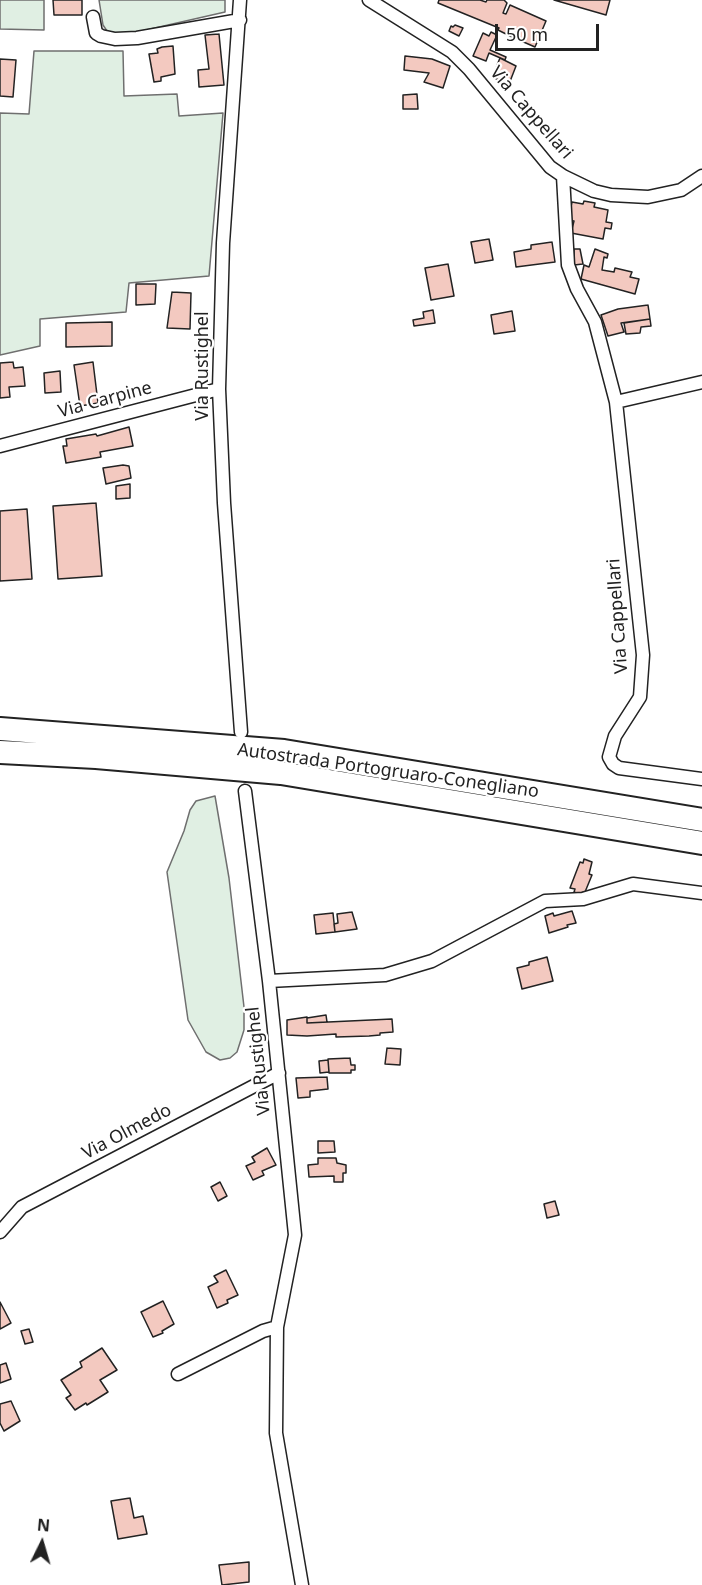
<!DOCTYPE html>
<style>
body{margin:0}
#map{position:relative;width:702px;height:1585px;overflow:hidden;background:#fff;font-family:"Noto Sans",sans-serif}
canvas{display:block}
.north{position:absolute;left:12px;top:1513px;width:60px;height:60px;-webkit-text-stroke:4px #fff;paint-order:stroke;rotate:5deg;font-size:16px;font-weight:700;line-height:24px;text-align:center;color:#222}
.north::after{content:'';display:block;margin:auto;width:21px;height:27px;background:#222;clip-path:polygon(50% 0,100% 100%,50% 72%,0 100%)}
.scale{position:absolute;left:495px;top:24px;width:104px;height:27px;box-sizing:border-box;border:3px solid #222;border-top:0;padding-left:8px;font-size:18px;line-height:21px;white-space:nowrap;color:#222;-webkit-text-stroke:4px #fff;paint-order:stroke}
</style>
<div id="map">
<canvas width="702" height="1585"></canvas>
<div class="north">N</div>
<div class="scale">50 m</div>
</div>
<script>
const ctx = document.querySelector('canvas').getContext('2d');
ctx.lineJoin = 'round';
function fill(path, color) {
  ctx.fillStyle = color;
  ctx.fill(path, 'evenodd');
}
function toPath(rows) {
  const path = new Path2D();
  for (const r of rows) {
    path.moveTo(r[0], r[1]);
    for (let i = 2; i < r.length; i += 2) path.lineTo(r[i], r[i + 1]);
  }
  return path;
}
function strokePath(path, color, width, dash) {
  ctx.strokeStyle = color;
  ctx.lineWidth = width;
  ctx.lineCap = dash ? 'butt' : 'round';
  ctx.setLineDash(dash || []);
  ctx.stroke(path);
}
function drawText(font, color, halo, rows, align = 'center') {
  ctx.font = font + ' "Noto Sans",sans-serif';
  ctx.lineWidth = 4.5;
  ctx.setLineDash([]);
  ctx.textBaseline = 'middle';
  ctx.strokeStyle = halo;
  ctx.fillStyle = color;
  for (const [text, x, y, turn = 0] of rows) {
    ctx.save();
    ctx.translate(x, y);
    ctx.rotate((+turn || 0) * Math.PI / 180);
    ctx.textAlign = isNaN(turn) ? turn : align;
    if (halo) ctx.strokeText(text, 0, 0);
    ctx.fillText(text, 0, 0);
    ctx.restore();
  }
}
const green = toPath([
 [0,0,44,0,44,30,0,29,0,0],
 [99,0,225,0,225,12,133,33,109,34,103,25,99,0],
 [34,51,123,51,124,96,177,94,179,116,223,113,209,276,129,283,126,312,40,319,40,346,0,355,0,113,29,114,34,51],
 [215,796,229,878,244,1007,244,1030,237,1052,230,1058,220,1060,206,1052,188,1020,167,872,184,831,190,810,196,801,215,796]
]);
const building = toPath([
 [53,0,82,0,82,15,54,15,53,0],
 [439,0,480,0,486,2,487,0,504,0,507,3,503,13,506,14,510,5,546,21,535,47,519,40,520,37,513,34,512,37,498,30,499,28,438,3,439,0],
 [554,0,610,0,606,15,554,0],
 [455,25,463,28,459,36,449,31,451,26,453,27,455,25],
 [491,32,497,35,490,50,506,57,505,60,489,53,486,61,473,56,483,33,489,36,491,32],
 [219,34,224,85,199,87,198,70,209,69,205,35,219,34],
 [173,46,175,74,161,77,161,81,154,82,149,54,158,53,157,49,162,47,173,46],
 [405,56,432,59,450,66,443,88,424,82,429,73,404,70,405,56],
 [500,58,516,66,509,84,492,77,500,58],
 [0,59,16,60,13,97,0,96,0,59],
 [417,94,418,109,403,109,403,95,417,94],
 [584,201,595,203,594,207,608,210,606,222,612,223,611,229,605,228,603,239,571,233,574,221,568,220,572,202,583,204,584,201],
 [489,239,493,260,475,263,471,242,489,239],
 [552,242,555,262,516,267,514,252,531,249,531,245,552,242],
 [574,249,580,249,583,264,574,265,574,249],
 [595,249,608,254,607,258,604,257,602,270,614,272,615,268,632,272,630,277,639,279,635,294,581,279,584,265,589,267,595,249],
 [448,264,454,296,431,300,425,268,448,264],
 [136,284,156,284,155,304,136,305,136,284],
 [172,292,191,293,190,329,167,328,172,292],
 [648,305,650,319,621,323,624,332,608,336,601,315,618,309,648,305],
 [433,310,435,323,414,326,413,320,424,318,423,312,433,310],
 [512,311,515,331,494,334,491,315,512,311],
 [650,319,651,326,641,327,640,333,626,334,624,323,650,319],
 [112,322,112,346,66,347,66,323,112,322],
 [13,362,14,368,23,367,25,386,9,387,10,397,0,398,0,363,13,362],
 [93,362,98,403,80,406,74,365,93,362],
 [60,371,61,392,45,393,44,373,60,371],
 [129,427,133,446,100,452,101,457,66,463,63,446,67,446,66,439,96,434,97,436,129,427],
 [123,465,129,466,131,478,106,484,103,468,123,465],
 [130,484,130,498,116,499,116,486,130,484],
 [96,503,102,576,58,579,53,506,96,503],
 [27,509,32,579,0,581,0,511,27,509],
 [584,859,592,862,589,874,592,875,585,892,583,892,582,895,574,892,575,889,570,888,580,862,583,863,584,859],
 [572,911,576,923,567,925,568,927,549,933,545,916,553,913,554,916,572,911],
 [352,912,357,929,335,932,334,924,338,923,337,914,352,912],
 [333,913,335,932,316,934,314,915,333,913],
 [547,957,553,981,522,989,517,968,529,965,529,962,547,957],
 [326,1015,327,1022,307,1023,307,1018,326,1015],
 [307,1017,307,1023,392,1019,393,1032,380,1033,380,1035,369,1036,336,1037,336,1034,307,1036,287,1035,287,1020,307,1017],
 [387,1048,401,1049,400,1065,385,1064,387,1048],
 [350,1058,351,1065,355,1065,355,1070,351,1070,351,1073,329,1073,328,1059,350,1058],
 [328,1060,329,1072,320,1073,319,1061,328,1060],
 [327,1077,328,1089,310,1091,310,1097,298,1098,296,1078,327,1077],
 [318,1141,334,1141,335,1152,318,1153,318,1141],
 [267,1148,276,1165,262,1171,264,1175,253,1180,246,1166,255,1162,252,1157,267,1148],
 [318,1158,336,1158,337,1163,346,1165,346,1173,343,1173,343,1182,334,1182,334,1176,309,1177,308,1165,318,1164,318,1158],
 [220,1182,227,1196,218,1201,211,1187,220,1182],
 [555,1201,559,1215,547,1218,544,1204,555,1201],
 [226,1270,238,1295,227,1300,228,1303,217,1308,208,1287,218,1282,214,1276,226,1270],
 [163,1301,174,1324,162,1331,163,1333,153,1337,141,1312,163,1301],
 [0,1302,11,1323,0,1329,0,1302],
 [29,1329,33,1342,25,1344,21,1331,29,1329],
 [102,1348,117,1370,100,1380,108,1392,87,1405,86,1403,75,1410,66,1398,71,1395,61,1380,82,1367,80,1362,102,1348],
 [6,1363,11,1379,0,1383,0,1365,6,1363],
 [11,1401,20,1421,4,1431,0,1423,0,1404,11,1401],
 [130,1498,134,1518,143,1516,147,1534,118,1539,111,1501,130,1498],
 [249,1562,249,1582,222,1585,219,1565,249,1562]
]);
const minor = toPath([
 [240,0,223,243,219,389,224,503,241,732],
 [369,0,452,52,469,69,550,167,563,176,568,265,577,289,595,322,616,402,643,655,640,697,615,736,609,757,613,764,619,768,702,779],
 [93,17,96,33,101,36,115,39,137,38,240,20],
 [563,176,594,191,611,195,648,197,681,190,702,176],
 [616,402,702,382],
 [0,446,219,389],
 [245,791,269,981,295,1235,277,1327,276,1433,302,1585],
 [269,981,385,975,432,961,545,901,583,899,633,884,702,893],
 [0,1232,22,1207,279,1073],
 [178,1374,263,1331,277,1327]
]);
const motorway = toPath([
 [0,729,284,751,702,820],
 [0,752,96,757,281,773,702,843]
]);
const streetNames = [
 ["Via Cappellari",531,113,49],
 ["Via Rustighel",203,366,-90],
 ["Via Carpine",105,400,-15],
 ["Via Cappellari",618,616,-94],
 ["Autostrada Portogruaro-Conegliano",388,771,8],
 ["Via Rustighel",259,1061,-96],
 ["Via Olmedo",127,1132,-28]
];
fill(green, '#e0efe3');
strokePath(green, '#6f6f6f', 1.5);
fill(building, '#f3c9c0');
strokePath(building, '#222', 1.5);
strokePath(minor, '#222', 15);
strokePath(motorway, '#222', 26);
strokePath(minor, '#fff', 12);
strokePath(motorway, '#fff', 22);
drawText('18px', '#222', '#fff', streetNames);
</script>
